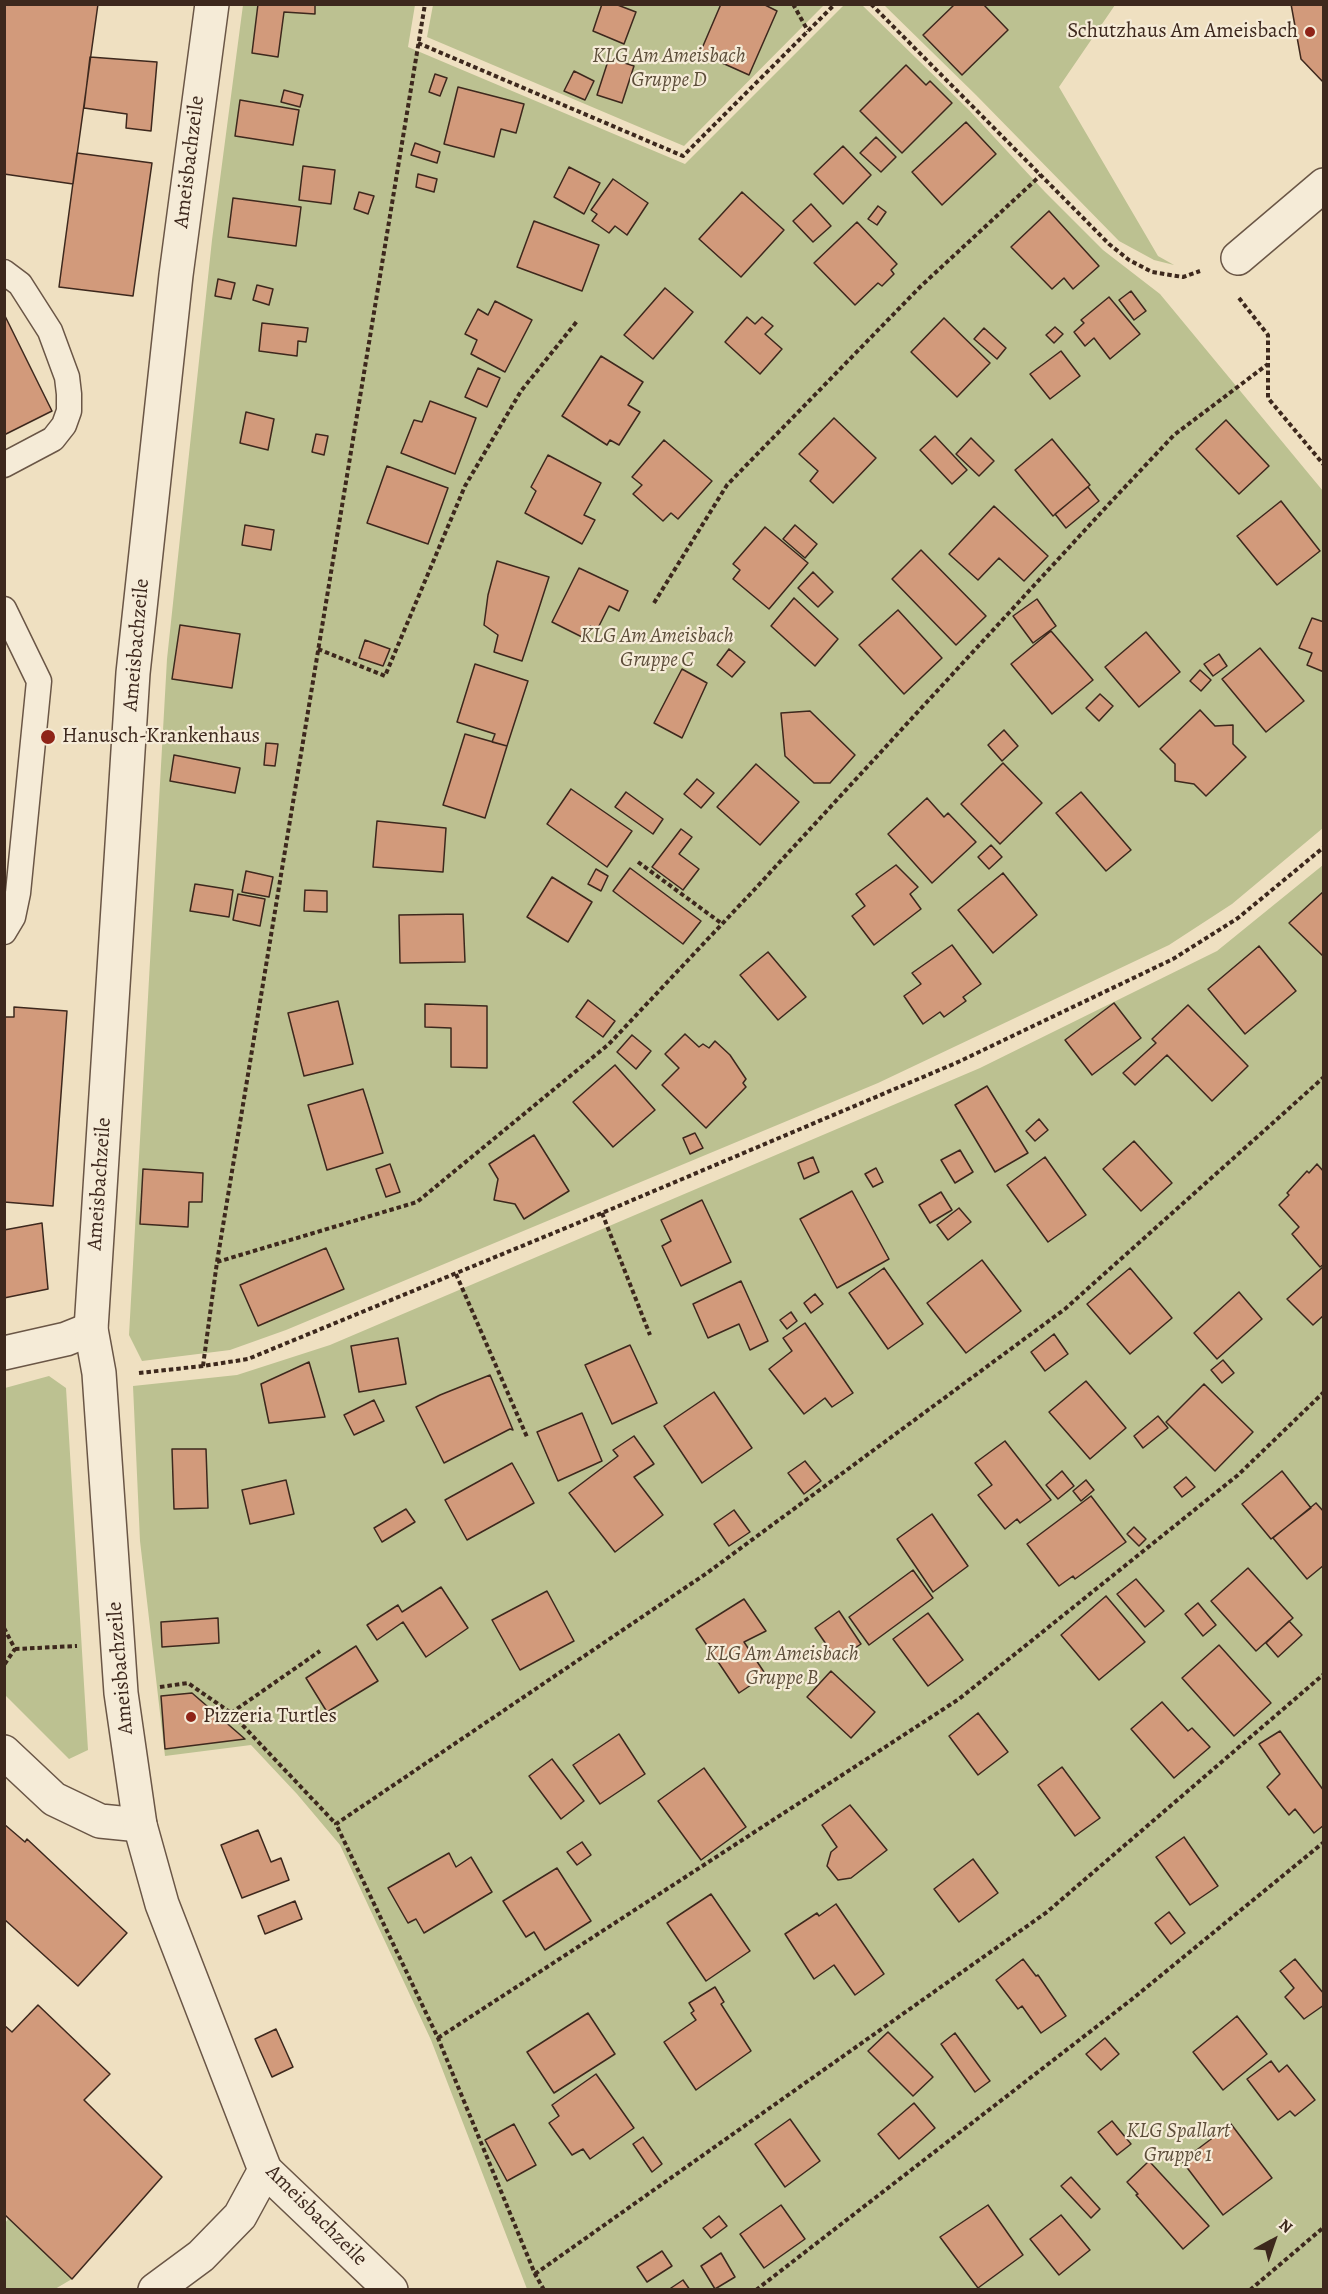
<!DOCTYPE html>
<style>
body{margin:0}
#map{position:relative;width:1328px;height:2294px;overflow:hidden;background:#efe0c1;font-family:Alegreya,serif}
canvas{display:block}
.frame{position:absolute;inset:0;border:6px solid #3d281d;pointer-events:none}
.north{position:absolute;left:1244px;top:2210px;width:60px;height:60px;-webkit-text-stroke:4px #f5ebd7;paint-order:stroke;rotate:40deg;font-size:16px;font-weight:700;line-height:24px;text-align:center;color:#3d281d}
.north::after{content:'';display:block;margin:auto;width:21px;height:27px;background:#3d281d;clip-path:polygon(50% 0,100% 100%,50% 72%,0 100%)}
</style>
<div id="map">
<canvas width="1328" height="2294"></canvas>
<div class="frame"></div>
<div class="north">N</div>
</div>
<script>
const ctx = document.querySelector('canvas').getContext('2d');
ctx.lineJoin = 'round';
function fill(path, color) {
  ctx.fillStyle = color;
  ctx.fill(path, 'evenodd');
}
function toPath(rows) {
  const path = new Path2D();
  for (const r of rows) {
    path.moveTo(r[0], r[1]);
    for (let i = 2; i < r.length; i += 2) path.lineTo(r[i], r[i + 1]);
  }
  return path;
}
function strokePath(path, color, width, dash) {
  ctx.strokeStyle = color;
  ctx.lineWidth = width;
  ctx.lineCap = dash ? 'butt' : 'round';
  ctx.setLineDash(dash || []);
  ctx.stroke(path);
}
function drawText(font, color, halo, rows, align = 'center') {
  ctx.font = font + ' Alegreya,serif';
  ctx.lineWidth = 4.5;
  ctx.setLineDash([]);
  ctx.textBaseline = 'middle';
  ctx.strokeStyle = halo;
  ctx.fillStyle = color;
  for (const [text, x, y, turn = 0] of rows) {
    ctx.save();
    ctx.translate(x, y);
    ctx.rotate((+turn || 0) * Math.PI / 180);
    ctx.textAlign = isNaN(turn) ? turn : align;
    if (halo) ctx.strokeText(text, 0, 0);
    ctx.fillText(text, 0, 0);
    ctx.restore();
  }
}
const green = toPath([
 [243,5,415,5,408,47,685,164,844,5,862,5,969,110,1045,192,1103,250,1160,294,1323,491,1323,828,1232,904,1169,945,878,1083,286,1330,230,1350,142,1361,129,1335,167,659,212,240],
 [433,5,824,5,684,146,427,37],
 [884,5,1115,5,1059,87,1158,256,1174,265,1154,260,1119,241,976,95],
 [1323,865,1323,2289,527,2289,431,2040,340,1845,297,1794,251,1745,165,1756,140,1541,133,1386,237,1375,330,1345,980,1068,1217,951],
 [49,1376,66,1388,88,1750,69,1759,5,1695,5,1388],
 [9,2218,72,2279,55,2289,5,2290,5,2223]
]);
const building = toPath([
 [4,4,98,4,73,184,4,174,4,4],
 [258,4,315,4,315,14,284,12,278,57,252,53,258,4],
 [602,4,615,4,636,12,624,44,593,31,602,4],
 [721,4,763,4,777,11,749,75,700,53,721,4],
 [955,4,983,4,1008,30,962,75,923,35,955,4],
 [1291,4,1324,4,1324,83,1301,59,1291,4],
 [90,57,157,62,151,131,126,128,127,114,84,108,90,57],
 [609,58,634,66,622,103,597,95,609,58],
 [906,65,926,85,930,81,952,103,902,153,860,111,906,65],
 [574,71,594,81,585,100,564,91,574,71],
 [435,74,447,78,440,96,429,92,435,74],
 [458,87,524,104,516,133,501,129,494,157,444,144,458,87],
 [284,90,303,95,300,107,281,102,284,90],
 [240,100,299,110,293,145,235,136,240,100],
 [966,122,996,154,942,205,912,172,966,122],
 [876,137,896,157,881,172,860,153,876,137],
 [415,143,440,152,437,163,411,155,415,143],
 [843,146,871,175,843,204,814,174,843,146],
 [77,153,152,163,133,296,59,287,77,153],
 [303,166,335,170,331,204,299,200,303,166],
 [569,167,600,183,584,214,554,197,569,167],
 [418,174,437,179,434,192,416,187,418,174],
 [613,179,648,203,627,235,615,226,609,233,592,221,597,214,591,210,613,179],
 [359,192,374,196,368,214,354,209,359,192],
 [742,192,784,230,741,277,699,239,742,192],
 [233,198,301,207,296,246,228,237,233,198],
 [811,204,831,226,813,242,793,221,811,204],
 [878,206,886,212,877,225,868,219,878,206],
 [1049,211,1099,266,1073,289,1064,278,1052,289,1011,247,1049,211],
 [534,221,599,245,582,291,517,267,534,221],
 [857,222,897,264,891,270,894,274,882,286,878,283,855,305,814,263,857,222],
 [218,279,235,283,231,299,215,296,218,279],
 [257,285,273,289,269,305,253,300,257,285],
 [665,288,693,312,653,359,624,335,665,288],
 [1131,291,1146,311,1134,320,1119,300,1131,291],
 [1109,297,1140,334,1110,359,1094,338,1085,346,1074,332,1084,323,1081,320,1109,297],
 [495,301,532,320,505,372,471,354,477,340,465,334,478,309,488,315,495,301],
 [4,314,52,411,4,435,4,314],
 [747,317,755,324,762,317,773,326,765,334,782,349,760,374,725,342,747,317],
 [944,318,990,363,957,397,911,352,944,318],
 [262,323,308,328,306,342,298,341,297,356,259,351,262,323],
 [1055,327,1063,334,1054,343,1046,335,1055,327],
 [984,328,1006,348,997,359,974,339,984,328],
 [1061,351,1080,376,1050,399,1030,374,1061,351],
 [601,356,643,382,628,405,640,412,619,445,610,440,607,445,562,416,601,356],
 [478,368,500,378,487,407,465,397,478,368],
 [430,401,476,418,455,474,401,453,414,420,422,422,430,401],
 [246,412,274,419,268,450,240,443,246,412],
 [834,418,876,458,833,503,810,481,818,471,799,454,834,418],
 [1226,420,1269,466,1239,494,1196,449,1226,420],
 [316,434,328,436,324,455,312,452,316,434],
 [935,436,967,470,952,484,920,450,935,436],
 [971,438,994,461,979,476,956,454,971,438],
 [1052,439,1090,485,1053,516,1015,470,1052,439],
 [664,440,712,481,678,519,671,513,663,521,633,494,642,485,632,477,664,440],
 [548,455,601,483,584,515,595,520,582,544,525,513,536,491,531,487,548,455],
 [387,466,448,488,428,544,367,523,387,466],
 [1088,487,1099,501,1066,528,1055,514,1088,487],
 [1281,501,1320,551,1277,585,1237,536,1281,501],
 [994,506,1048,556,1024,581,999,558,978,580,949,554,994,506],
 [245,525,274,530,271,550,242,545,245,525],
 [795,525,817,544,805,558,783,539,795,525],
 [765,527,808,563,769,609,733,579,740,570,733,564,765,527],
 [921,550,986,616,956,645,892,579,921,550],
 [497,561,549,577,522,661,494,652,498,635,484,625,488,595,497,561],
 [579,568,628,591,619,611,609,606,597,630,590,626,584,638,552,622,579,568],
 [813,572,833,592,818,607,798,588,813,572],
 [794,598,838,639,815,666,771,626,794,598],
 [1037,599,1056,626,1033,643,1013,616,1037,599],
 [898,610,942,658,904,694,859,645,898,610],
 [1312,618,1324,622,1324,672,1307,665,1312,653,1299,648,1312,618],
 [180,625,240,634,232,688,172,679,180,625],
 [1051,631,1093,680,1052,714,1011,664,1051,631],
 [1146,632,1180,672,1139,707,1105,667,1146,632],
 [365,640,390,649,383,666,359,658,365,640],
 [1260,648,1304,701,1266,732,1222,679,1260,648],
 [729,649,745,662,732,677,717,665,729,649],
 [1219,654,1227,666,1213,676,1204,664,1219,654],
 [475,664,528,681,507,746,492,742,495,734,457,722,475,664],
 [682,669,707,683,682,738,654,723,682,669],
 [1200,670,1211,680,1201,691,1190,681,1200,670],
 [1100,694,1113,706,1099,721,1086,708,1100,694],
 [1200,710,1215,726,1233,725,1233,744,1246,757,1206,796,1194,784,1175,781,1175,764,1160,749,1200,710],
 [810,711,855,755,830,783,814,783,785,756,781,713,810,711],
 [1004,730,1018,746,1002,761,988,745,1004,730],
 [465,734,507,746,485,818,443,805,465,734],
 [266,743,278,744,275,766,264,765,266,743],
 [174,755,240,768,235,793,170,781,174,755],
 [1003,763,1042,803,1000,844,961,804,1003,763],
 [756,764,799,802,760,845,717,807,756,764],
 [697,779,714,793,701,808,684,794,697,779],
 [571,789,632,831,607,867,547,824,571,789],
 [626,792,663,819,653,834,615,807,626,792],
 [1081,792,1131,850,1106,871,1056,813,1081,792],
 [927,798,944,817,948,813,976,842,932,883,888,834,927,798],
 [377,821,446,828,443,872,373,867,377,821],
 [681,829,692,837,679,854,699,869,683,890,652,867,681,829],
 [991,845,1002,857,989,869,978,857,991,845],
 [896,865,918,887,910,894,921,909,874,945,852,916,865,906,856,894,896,865],
 [630,868,701,921,683,944,613,891,630,868],
 [596,869,608,876,601,891,588,884,596,869],
 [246,871,273,877,269,897,242,892,246,871],
 [1003,873,1037,915,993,953,958,910,1003,873],
 [552,877,592,902,568,942,527,917,552,877],
 [195,884,233,890,229,917,190,911,195,884],
 [305,890,327,891,327,912,304,911,305,890],
 [1324,891,1324,957,1289,923,1324,891],
 [238,894,265,899,260,926,233,920,238,894],
 [463,914,465,962,400,963,399,915,463,914],
 [952,945,981,984,963,997,966,1001,944,1017,940,1012,923,1024,904,996,921,984,912,973,952,945],
 [1259,946,1296,991,1245,1034,1208,989,1259,946],
 [768,952,806,997,778,1020,740,975,768,952],
 [588,1000,615,1021,603,1037,576,1017,588,1000],
 [338,1001,353,1064,304,1076,288,1013,338,1001],
 [1114,1003,1141,1038,1092,1075,1065,1040,1114,1003],
 [425,1004,487,1006,487,1068,451,1067,451,1028,425,1027,425,1004],
 [1188,1005,1248,1066,1212,1101,1167,1055,1135,1085,1123,1073,1156,1043,1152,1039,1188,1005],
 [14,1007,67,1011,53,1206,4,1202,4,1017,14,1017,14,1007],
 [685,1034,699,1047,703,1044,709,1048,715,1041,730,1055,746,1079,743,1083,746,1087,706,1128,662,1085,679,1068,665,1054,685,1034],
 [632,1035,651,1051,636,1069,617,1052,632,1035],
 [615,1065,655,1110,613,1147,573,1102,615,1065],
 [987,1086,1028,1153,995,1172,955,1105,987,1086],
 [363,1089,383,1153,327,1170,308,1105,363,1089],
 [1039,1119,1048,1130,1035,1141,1026,1131,1039,1119],
 [695,1133,703,1148,690,1154,683,1138,695,1133],
 [534,1135,569,1191,524,1219,515,1204,494,1200,498,1179,489,1164,534,1135],
 [1134,1141,1172,1183,1141,1211,1103,1169,1134,1141],
 [960,1150,973,1172,955,1183,941,1160,960,1150],
 [813,1157,819,1172,804,1179,798,1163,813,1157],
 [1045,1157,1086,1215,1048,1242,1007,1185,1045,1157],
 [390,1164,400,1192,386,1197,376,1169,390,1164],
 [1317,1164,1324,1172,1324,1264,1320,1267,1292,1234,1299,1227,1279,1205,1289,1195,1287,1193,1307,1171,1309,1173,1317,1164],
 [876,1168,883,1182,873,1187,865,1174,876,1168],
 [143,1169,203,1173,202,1202,189,1202,188,1227,140,1224,143,1169],
 [852,1191,889,1259,837,1288,800,1219,852,1191],
 [941,1192,952,1210,930,1223,919,1205,941,1192],
 [702,1200,731,1262,681,1286,662,1246,671,1241,661,1220,702,1200],
 [959,1208,971,1222,948,1240,937,1225,959,1208],
 [42,1223,48,1289,4,1298,4,1230,42,1223],
 [326,1248,344,1289,258,1326,240,1285,326,1248],
 [982,1260,1021,1311,966,1353,927,1303,982,1260],
 [1324,1266,1324,1315,1313,1325,1287,1299,1324,1266],
 [884,1268,923,1324,888,1349,849,1293,884,1268],
 [1130,1268,1172,1318,1130,1354,1087,1304,1130,1268],
 [741,1281,768,1341,750,1350,739,1324,708,1338,693,1304,741,1281],
 [1239,1292,1262,1319,1217,1359,1194,1333,1239,1292],
 [815,1294,823,1304,811,1313,804,1303,815,1294],
 [791,1312,797,1321,787,1329,780,1320,791,1312],
 [805,1323,853,1393,832,1407,825,1398,804,1414,769,1369,792,1351,783,1338,805,1323],
 [1054,1334,1068,1354,1045,1371,1031,1352,1054,1334],
 [398,1338,406,1384,359,1392,351,1346,398,1338],
 [630,1345,657,1403,612,1424,585,1365,630,1345],
 [1223,1360,1234,1373,1222,1383,1211,1370,1223,1360],
 [309,1362,325,1417,269,1423,261,1384,309,1362],
 [490,1375,513,1430,510,1429,444,1463,416,1407,440,1395,490,1375],
 [1086,1381,1126,1428,1090,1459,1049,1412,1086,1381],
 [1204,1384,1253,1432,1215,1471,1166,1422,1204,1384],
 [714,1392,752,1448,702,1483,664,1426,714,1392],
 [374,1400,384,1421,354,1435,344,1415,374,1400],
 [582,1413,602,1461,558,1481,537,1432,582,1413],
 [1158,1416,1168,1428,1143,1448,1134,1436,1158,1416],
 [634,1436,654,1464,634,1477,663,1515,615,1552,569,1493,618,1456,613,1450,634,1436],
 [1005,1441,1051,1500,1020,1523,1017,1519,1005,1529,978,1495,992,1485,975,1463,1005,1441],
 [172,1449,206,1449,208,1508,174,1509,172,1449],
 [805,1461,821,1481,804,1494,788,1473,805,1461],
 [512,1463,534,1503,467,1540,445,1500,512,1463],
 [1062,1471,1074,1486,1058,1499,1046,1485,1062,1471],
 [1282,1471,1311,1508,1271,1539,1242,1504,1282,1471],
 [1186,1477,1195,1487,1182,1497,1174,1487,1186,1477],
 [286,1480,294,1514,250,1524,242,1490,286,1480],
 [1086,1480,1094,1490,1081,1501,1073,1491,1086,1480],
 [1091,1496,1126,1542,1075,1579,1073,1576,1059,1586,1027,1544,1091,1496],
 [1316,1503,1324,1512,1324,1565,1307,1579,1273,1538,1316,1503],
 [406,1509,415,1522,382,1542,374,1528,406,1509],
 [734,1510,750,1532,729,1546,714,1524,734,1510],
 [932,1514,968,1566,933,1592,897,1539,932,1514],
 [1134,1527,1146,1539,1139,1546,1127,1534,1134,1527],
 [1248,1568,1293,1618,1256,1651,1211,1601,1248,1568],
 [913,1570,933,1598,869,1645,849,1617,913,1570],
 [1136,1579,1164,1611,1145,1627,1117,1594,1136,1579],
 [441,1587,468,1628,426,1657,403,1622,377,1640,367,1625,398,1605,402,1612,441,1587],
 [547,1591,574,1641,520,1670,492,1620,547,1591],
 [1106,1596,1145,1642,1099,1680,1061,1635,1106,1596],
 [744,1599,766,1631,744,1642,766,1675,739,1693,696,1629,744,1599],
 [1198,1603,1216,1625,1203,1636,1185,1614,1198,1603],
 [839,1611,861,1644,837,1660,815,1628,839,1611],
 [928,1613,963,1660,928,1686,893,1639,928,1613],
 [218,1618,219,1643,162,1647,161,1622,218,1618],
 [1289,1621,1302,1635,1278,1657,1266,1643,1289,1621],
 [1219,1645,1271,1703,1234,1736,1182,1678,1219,1645],
 [356,1646,378,1681,327,1712,306,1678,356,1646],
 [831,1671,875,1712,851,1738,807,1697,831,1671],
 [192,1693,245,1739,165,1749,161,1696,192,1693],
 [1162,1702,1188,1731,1192,1728,1210,1747,1174,1778,1131,1729,1162,1702],
 [978,1713,1008,1752,978,1775,949,1736,978,1713],
 [1280,1731,1324,1791,1324,1825,1314,1833,1295,1809,1289,1815,1267,1787,1280,1774,1259,1744,1280,1731],
 [619,1734,645,1774,600,1804,573,1765,619,1734],
 [552,1759,584,1801,561,1819,529,1776,552,1759],
 [1062,1767,1100,1818,1075,1836,1038,1785,1062,1767],
 [704,1768,746,1827,701,1860,658,1801,704,1768],
 [850,1805,887,1850,851,1878,838,1880,827,1866,831,1852,837,1847,822,1825,850,1805],
 [4,1824,25,1842,27,1839,127,1933,78,1986,4,1919,4,1824],
 [258,1830,271,1862,281,1858,289,1880,242,1898,221,1845,258,1830],
 [1184,1837,1218,1886,1190,1905,1156,1857,1184,1837],
 [582,1842,591,1855,577,1865,567,1852,582,1842],
 [449,1853,456,1867,471,1857,492,1892,424,1933,416,1919,408,1923,388,1888,449,1853],
 [973,1859,998,1893,959,1922,934,1889,973,1859],
 [557,1868,591,1921,545,1950,534,1932,526,1937,503,1901,557,1868],
 [711,1894,750,1951,706,1981,667,1923,711,1894],
 [295,1901,302,1919,265,1934,258,1916,295,1901],
 [836,1904,884,1974,855,1995,834,1965,814,1979,785,1934,817,1913,819,1916,836,1904],
 [1169,1912,1185,1933,1171,1944,1155,1923,1169,1912],
 [1023,1959,1036,1976,1038,1975,1066,2016,1041,2033,1022,2006,1018,2009,996,1980,1023,1959],
 [1295,1959,1324,1994,1324,2005,1304,2019,1285,1997,1294,1988,1280,1971,1295,1959],
 [715,1987,724,2002,721,2004,751,2051,696,2090,664,2042,696,2020,691,2013,694,2011,689,2003,715,1987],
 [38,2005,110,2074,84,2100,162,2177,72,2279,4,2214,4,2025,12,2032,38,2005],
 [588,2013,615,2054,554,2093,527,2052,588,2013],
 [1237,2016,1267,2054,1223,2090,1193,2052,1237,2016],
 [276,2029,293,2067,272,2077,255,2039,276,2029],
 [888,2032,933,2077,913,2096,868,2051,888,2032],
 [955,2033,990,2081,975,2092,941,2044,955,2033],
 [1105,2038,1119,2054,1101,2070,1086,2054,1105,2038],
 [1271,2061,1279,2072,1287,2065,1315,2100,1295,2116,1290,2111,1278,2120,1247,2079,1271,2061],
 [596,2074,634,2128,590,2159,583,2149,572,2155,549,2123,559,2116,552,2105,596,2074],
 [914,2103,935,2128,899,2159,878,2134,914,2103],
 [790,2119,820,2161,785,2187,755,2144,790,2119],
 [1112,2121,1131,2144,1117,2155,1098,2132,1112,2121],
 [514,2124,536,2165,507,2181,485,2140,514,2124],
 [1231,2124,1272,2178,1223,2215,1182,2161,1231,2124],
 [643,2137,662,2164,652,2172,633,2144,643,2137],
 [1149,2161,1209,2226,1183,2249,1136,2195,1138,2194,1127,2182,1149,2161],
 [1071,2177,1100,2209,1091,2218,1061,2186,1071,2177],
 [781,2205,805,2239,764,2268,740,2234,781,2205],
 [988,2205,1023,2255,978,2288,940,2237,988,2205],
 [1061,2215,1090,2250,1059,2275,1030,2239,1061,2215],
 [719,2216,727,2226,711,2238,703,2228,719,2216],
 [662,2251,672,2266,647,2282,637,2267,662,2251],
 [721,2253,735,2277,715,2289,701,2266,721,2253],
 [683,2280,690,2290,668,2290,683,2280]
]);
const path = toPath([
 [793,4,808,31],
 [871,4,1109,244,1129,260,1152,272,1183,277,1200,271],
 [418,43,683,156,835,4],
 [1239,298,1268,335,1268,398,1324,465],
 [654,603,727,485,921,286,1041,175],
 [318,649,385,676,465,486,521,391,578,320],
 [638,862,721,923],
 [602,1213,650,1335],
 [217,1262,417,1202,609,1044,754,890,1108,505,1174,435,1268,364],
 [456,1274,527,1437],
 [203,1366,217,1262,425,4],
 [139,1373,203,1366,248,1359,602,1213,956,1063,1173,959,1238,918,1324,847],
 [4,1628,15,1649,4,1665],
 [15,1649,77,1646],
 [160,1687,188,1683,231,1713,336,1824],
 [231,1713,320,1651],
 [438,2038,959,1699,1238,1475,1324,1392],
 [535,2274,1047,1912,1324,1674],
 [544,2290,535,2274,438,2038,336,1824,707,1573,1065,1309,1324,1077],
 [756,2290,1131,2000,1324,1842],
 [1250,2290,1324,2227]
]);
const service = toPath([
 [4,272,20,284,50,331,67,377,69,394,69,411,64,425,53,439,4,465],
 [4,609,39,681,18,893,13,917,4,932]
]);
const minor = toPath([
 [1238,258,1324,185],
 [4,1353,66,1339,91,1329],
 [4,1752,54,1799,100,1821,140,1825],
 [265,2170,391,2290]
]);
const tertiary = toPath([
 [155,2290,201,2256,240,2216,265,2170,162,1904,140,1825,121,1693,99,1373,91,1329,133,673,176,275,212,4]
]);
const markers = [
 [1310,32,6,"#8f2418"],
 [48,737,8,"#8f2418"],
 [191,1717,6,"#8f2418"]
];
const poiNames = [
 ["Schutzhaus Am Ameisbach",1298,32,"right"],
 ["Hanusch-Krankenhaus",62,737],
 ["Pizzeria Turtles",203,1717]
];
const parkNames = [
 ["KLG Am Ameisbach",669,57],
 ["Gruppe D",669,81],
 ["KLG Am Ameisbach",657,637],
 ["Gruppe C",657,661],
 ["KLG Am Ameisbach",782,1655],
 ["Gruppe B",782,1679],
 ["KLG Spallart",1178,2132],
 ["Gruppe 1",1178,2156]
];
const streetNames = [
 ["Ameisbachzeile",190,162,-83],
 ["Ameisbachzeile",137,645,-85],
 ["Ameisbachzeile",100,1184,-86],
 ["Ameisbachzeile",121,1668,-95],
 ["Ameisbachzeile",316,2216,45]
];
fill(green, '#bcc191');
fill(building, '#d29a7b');
strokePath(building, '#3d281d', 1.5);
strokePath(service, '#6a5646', 27);
strokePath(minor, '#6a5646', 36);
strokePath(tertiary, '#6a5646', 36);
strokePath(path, '#3d281d', 4, [4.5, 3]);
strokePath(service, '#f5ebd7', 24);
strokePath(minor, '#f5ebd7', 33);
strokePath(tertiary, '#f5ebd7', 33);
for (const [x, y, r, color] of markers) {
  const dot = new Path2D();
  dot.arc(x, y, r, 0, 2 * Math.PI);
  ctx.fillStyle = color;
  ctx.fill(dot);
  strokePath(dot, '#f5ebd7', 2);
}
drawText('21px', '#3d281d', '#f5ebd7', poiNames, 'left');
drawText('italic 21px', '#5d4e3a', '#f5ebd7', parkNames);
drawText('21px', '#3d281d', '#f5ebd7', streetNames);
</script>
